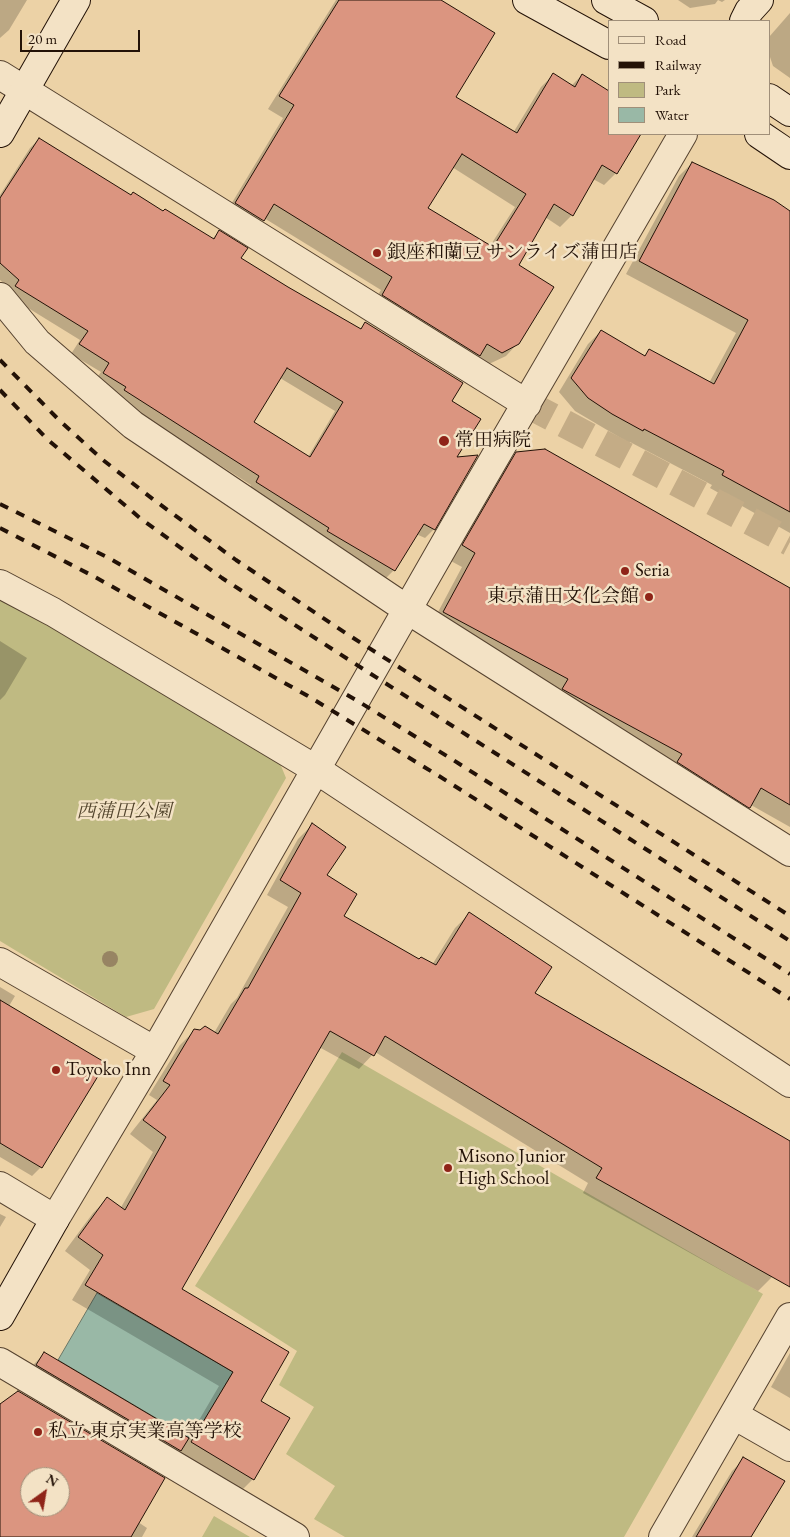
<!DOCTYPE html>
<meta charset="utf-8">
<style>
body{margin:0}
#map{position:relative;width:790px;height:1537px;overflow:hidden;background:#ecd2a6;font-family:"EB Garamond",serif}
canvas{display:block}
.legend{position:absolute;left:608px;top:20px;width:162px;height:115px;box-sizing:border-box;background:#f3e2c5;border:1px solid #a08f79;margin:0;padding:6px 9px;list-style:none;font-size:15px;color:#231207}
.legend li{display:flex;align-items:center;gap:10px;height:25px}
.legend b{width:25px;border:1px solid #a08f79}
.north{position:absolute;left:20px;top:1467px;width:50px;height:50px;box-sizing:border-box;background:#f3e2c5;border:1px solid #a08f79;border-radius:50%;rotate:32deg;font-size:14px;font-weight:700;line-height:20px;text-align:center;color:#231207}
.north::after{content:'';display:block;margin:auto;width:18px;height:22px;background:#8f2418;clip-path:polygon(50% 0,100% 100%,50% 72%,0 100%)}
.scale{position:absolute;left:20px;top:30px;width:120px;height:22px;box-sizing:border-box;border:2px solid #231207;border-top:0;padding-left:6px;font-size:15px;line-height:18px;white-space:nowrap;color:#231207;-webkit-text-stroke:4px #f3e2c5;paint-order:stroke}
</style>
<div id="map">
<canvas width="790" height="1537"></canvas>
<ul class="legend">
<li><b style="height:6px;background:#f3e2c5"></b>Road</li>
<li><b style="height:6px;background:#231207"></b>Railway</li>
<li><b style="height:14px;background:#bfba82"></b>Park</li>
<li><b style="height:14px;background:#99b8a6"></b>Water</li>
</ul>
<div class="north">N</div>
<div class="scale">20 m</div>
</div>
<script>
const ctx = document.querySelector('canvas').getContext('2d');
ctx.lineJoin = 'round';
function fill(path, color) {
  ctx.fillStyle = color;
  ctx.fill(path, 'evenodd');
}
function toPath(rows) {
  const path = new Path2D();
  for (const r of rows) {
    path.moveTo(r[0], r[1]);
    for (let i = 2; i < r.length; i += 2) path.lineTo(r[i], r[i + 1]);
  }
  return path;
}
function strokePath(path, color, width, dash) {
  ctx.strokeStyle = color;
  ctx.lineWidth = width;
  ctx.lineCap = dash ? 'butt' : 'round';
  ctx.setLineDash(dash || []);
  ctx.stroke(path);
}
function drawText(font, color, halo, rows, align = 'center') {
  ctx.font = font + ' "EB Garamond","Noto Serif JP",serif';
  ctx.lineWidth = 5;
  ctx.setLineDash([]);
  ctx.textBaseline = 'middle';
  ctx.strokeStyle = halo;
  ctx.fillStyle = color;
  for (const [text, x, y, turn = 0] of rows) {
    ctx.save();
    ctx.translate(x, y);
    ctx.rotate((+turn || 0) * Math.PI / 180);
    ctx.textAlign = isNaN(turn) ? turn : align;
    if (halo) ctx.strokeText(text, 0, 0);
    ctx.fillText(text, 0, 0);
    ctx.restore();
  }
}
const green = toPath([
 [0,599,62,630,279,761,286,778,154,1009,126,1017,0,941],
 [342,1052,763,1294,624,1537,345,1537,314,1519,335,1486,286,1454,314,1407,279,1385,297,1351,195,1286],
 [214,1516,250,1537,202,1537]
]);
const water = toPath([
 [97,1293,233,1372,193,1440,58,1360,97,1293]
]);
const shadow = toPath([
 [0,0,27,0,9,30,0,38],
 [336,0,438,0,455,97,513,133,541,87,553,75,571,86,582,75,609,134,640,134,616,173,604,185,593,179,572,215,560,227,545,217,517,265,518,343,506,356,489,364,370,307,381,290,264,218,251,232,224,216,283,118,268,109],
 [452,167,515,207,490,246,426,208],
 [678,0,725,0,722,2,718,0,715,4,690,8],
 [790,13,790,78,773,66,769,54,769,37],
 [39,139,131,196,212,239,219,232,240,258,359,330,366,323,450,402,454,459,434,529,425,538,416,534,394,570,385,579,248,491,251,485,116,399,94,382,101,372,71,354,80,340,7,295,11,290,0,280,0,195,30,148],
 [280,378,335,411,308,457,252,423],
 [692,163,790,212,790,533,710,488,712,485,630,442,629,443,575,411,559,392,588,344,601,331,643,357,650,350,709,383,736,333,626,274,679,176],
 [517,453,790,592,790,827,751,805,735,822,430,627,462,567,449,560,502,468],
 [0,641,27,658,5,695,0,700],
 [312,825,325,875,342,916,419,960,432,965,455,928,469,914,533,993,790,1142,790,1244,772,1277,758,1291,583,1193,588,1183,375,1052,359,1069,319,1047,180,1289,260,1401,288,1419,253,1479,238,1494,178,1457,181,1450,165,1466,29,1369,44,1354,188,1439,219,1386,72,1300,90,1270,65,1251,93,1213,107,1199,120,1209,153,1152,130,1134,157,1100,149,1095,180,1045,194,1031,214,1033,231,1004,237,998,288,907,267,895,298,839],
 [0,987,15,996,9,1006,41,1167,32,1176,0,1157],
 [0,1214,6,1217,0,1227],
 [790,1353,790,1398,771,1387],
 [0,1406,138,1522,147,1528,142,1537,0,1537],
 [30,1477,60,1477,60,1507,30,1507],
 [744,1459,750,1537,692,1537,732,1471]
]);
const building = toPath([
 [339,0,441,0,495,33,456,97,517,133,553,73,575,87,582,74,609,91,609,134,641,134,617,174,602,165,573,216,554,204,519,265,554,287,519,344,502,353,487,344,480,356,382,295,392,277,274,204,264,221,235,203,294,105,279,96,339,0],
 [462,154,526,194,493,247,428,208,462,154],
 [39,138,131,195,133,192,163,211,165,209,214,239,219,230,248,248,241,258,288,287,361,329,365,322,463,383,452,401,481,419,457,457,478,455,435,530,424,524,395,571,327,531,329,528,256,482,259,476,124,390,126,387,103,373,109,363,79,344,88,331,15,286,19,280,0,263,0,198,39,138],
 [287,368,343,402,310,457,254,422,287,368],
 [692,162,774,200,790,211,790,512,722,475,724,471,644,429,643,431,612,414,588,398,571,378,601,330,645,356,649,349,714,384,748,320,639,261,692,162],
 [545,449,790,588,790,805,761,788,750,808,749,808,677,762,682,754,562,689,568,679,443,612,475,553,462,545,516,452,545,449],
 [312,823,346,847,327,875,357,894,344,916,419,959,421,957,436,965,469,912,552,967,535,993,790,1141,790,1287,596,1178,602,1168,385,1036,374,1056,330,1031,182,1289,289,1352,261,1401,290,1418,254,1480,191,1442,233,1372,85,1285,103,1255,78,1237,107,1197,125,1210,166,1137,143,1120,170,1085,163,1081,194,1029,200,1030,205,1026,218,1034,245,988,248,988,301,893,280,880,312,823],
 [0,1000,106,1063,42,1168,0,1143,0,1000],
 [44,1352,189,1438,181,1451,36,1365,44,1352],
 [18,1391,165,1478,131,1537,0,1537,0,1404,18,1391],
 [30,1477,60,1477,60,1507,30,1507,30,1477],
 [743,1457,785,1481,751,1537,696,1537,743,1457]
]);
const streetTunnel = toPath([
 [527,404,790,542]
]);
const street = toPath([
 [0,75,527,404],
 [0,297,37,342,133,425,408,610,790,852],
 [0,584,53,612,317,770,790,1083],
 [0,962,155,1051],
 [0,1186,55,1219,155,1051,455,526,683,134],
 [0,1362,295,1537],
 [734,1415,790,1447],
 [663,1537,790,1317]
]);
const secondary = toPath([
 [527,0,609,45],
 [606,0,644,21],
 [744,21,749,11,759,0],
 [769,98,790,112],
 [0,133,76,0],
 [759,134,790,155],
 [0,1316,55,1219]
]);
const rail = toPath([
 [0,360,60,421,103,460,154,500,236,560,347,634,790,916],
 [0,390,47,439,140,518,222,578,371,674,790,941],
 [0,504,107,557,356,700,450,758,790,974],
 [0,528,95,577,308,696,439,776,790,999]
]);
const trees = [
 [110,959]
];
const markers = [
 [377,253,5,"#8f2418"],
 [444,441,6,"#8f2418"],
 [625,571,5,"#8f2418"],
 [649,597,5,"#8f2418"],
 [56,1070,5,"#8f2418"],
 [448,1168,5,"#8f2418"],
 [38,1432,5,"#8f2418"]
];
const poiNames = [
 ["銀座和蘭豆 サンライズ蒲田店",387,253],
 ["常田病院",455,441],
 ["Seria",635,571],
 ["東京蒲田文化会館",639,597,"right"],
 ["Toyoko Inn",66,1070],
 ["Misono Junior",458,1157],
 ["High School",458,1179],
 ["私立 東京実業高等学校",48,1432]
];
const parkNames = [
 ["西蒲田公園",124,812]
];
fill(green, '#bfba82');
fill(water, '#99b8a6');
strokePath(water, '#6a7666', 1);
fill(shadow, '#0003');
fill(building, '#db9580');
strokePath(building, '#231207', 1);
strokePath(streetTunnel, '#c4ac86', 28, [28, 14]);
strokePath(street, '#55422f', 30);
strokePath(secondary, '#231207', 30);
strokePath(street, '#f3e2c5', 28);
strokePath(secondary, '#f3e2c5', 28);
strokePath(rail, '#231207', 4, [9, 9]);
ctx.fillStyle = '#978463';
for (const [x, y] of trees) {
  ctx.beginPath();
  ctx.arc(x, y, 8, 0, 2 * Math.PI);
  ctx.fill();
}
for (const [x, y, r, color] of markers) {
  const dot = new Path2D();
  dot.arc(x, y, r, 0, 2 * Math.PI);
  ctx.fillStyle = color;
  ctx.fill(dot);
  strokePath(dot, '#f3e2c5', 2);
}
drawText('19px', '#231207', '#f3e2c5', poiNames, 'left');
drawText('italic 19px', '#52442c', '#f3e2c5', parkNames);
</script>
